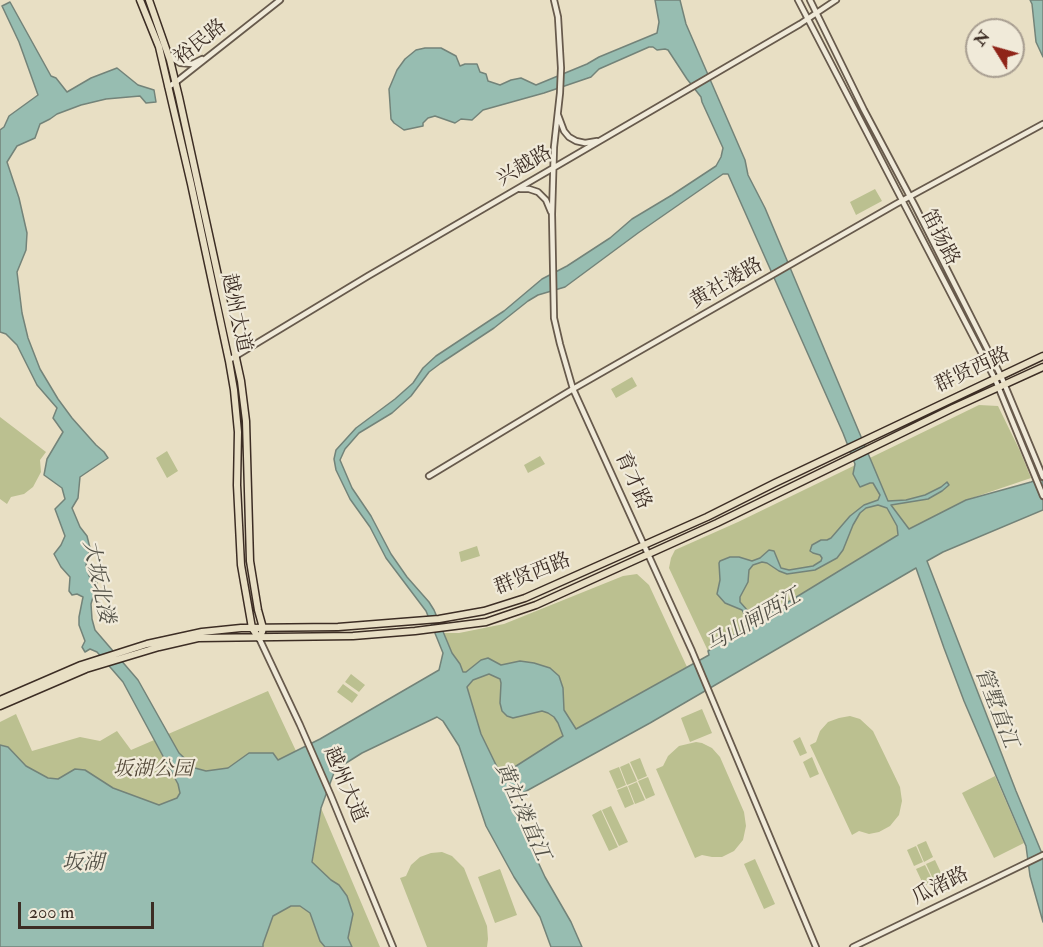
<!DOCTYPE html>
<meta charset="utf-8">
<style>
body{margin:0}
#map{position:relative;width:1043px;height:947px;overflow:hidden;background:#e8dfc4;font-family:"IM FELL Double Pica",serif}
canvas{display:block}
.north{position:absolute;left:965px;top:18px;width:60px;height:60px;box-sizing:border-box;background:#f0ead9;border:2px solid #a89e91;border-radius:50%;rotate:307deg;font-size:16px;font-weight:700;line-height:24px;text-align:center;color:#3c2d24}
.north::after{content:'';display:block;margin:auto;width:21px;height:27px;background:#8f2418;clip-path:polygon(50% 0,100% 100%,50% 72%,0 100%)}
.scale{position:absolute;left:18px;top:902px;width:136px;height:27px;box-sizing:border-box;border:3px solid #3c2d24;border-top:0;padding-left:8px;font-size:18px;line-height:21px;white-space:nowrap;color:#3c2d24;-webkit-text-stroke:4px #f0ead9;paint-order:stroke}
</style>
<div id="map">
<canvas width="1043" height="947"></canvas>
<div class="north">N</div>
<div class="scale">200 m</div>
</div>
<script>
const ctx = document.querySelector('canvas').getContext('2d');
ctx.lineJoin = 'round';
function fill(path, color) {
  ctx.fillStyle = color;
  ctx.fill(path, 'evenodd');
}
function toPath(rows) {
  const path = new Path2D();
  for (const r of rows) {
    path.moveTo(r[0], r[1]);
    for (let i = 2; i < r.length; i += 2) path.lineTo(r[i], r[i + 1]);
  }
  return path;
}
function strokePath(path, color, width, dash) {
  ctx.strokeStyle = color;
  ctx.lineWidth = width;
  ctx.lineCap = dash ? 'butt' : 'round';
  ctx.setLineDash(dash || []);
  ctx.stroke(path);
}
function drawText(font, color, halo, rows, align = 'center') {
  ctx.font = font + ' "IM FELL Double Pica","Noto Serif SC",serif';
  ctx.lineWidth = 4.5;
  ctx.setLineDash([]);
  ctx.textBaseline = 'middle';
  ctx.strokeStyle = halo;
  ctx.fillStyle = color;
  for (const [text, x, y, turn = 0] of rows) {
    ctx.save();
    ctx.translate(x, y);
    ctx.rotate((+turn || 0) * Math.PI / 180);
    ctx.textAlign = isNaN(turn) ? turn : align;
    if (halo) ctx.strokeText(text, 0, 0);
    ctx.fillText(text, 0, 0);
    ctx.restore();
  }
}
const green = toPath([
 [875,189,882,201,856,215,850,202],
 [632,377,637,386,616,398,611,389],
 [979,405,998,406,1020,451,1031,478,966,500,917,525,708,651,669,568,671,558,675,550,738,522],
 [0,417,46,452,40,460,41,472,33,487,24,494,11,497,7,504,0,499],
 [167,451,178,471,167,478,156,458],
 [540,456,545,464,528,473,524,465],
 [477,546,480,556,461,562,459,552],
 [637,574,649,585,687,667,558,739,513,768,499,771,481,734,460,664,452,653,444,633,459,633,504,624,623,576],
 [351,674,365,685,359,692,345,682],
 [343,684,358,695,352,703,337,692],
 [268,691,296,751,278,760,249,753,228,768,206,771,180,793,177,798,159,805,113,788,85,770,58,779,48,778,26,766,8,747,0,745,0,722,16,714,32,751,80,737,100,741,117,731,131,750],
 [702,709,712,733,690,742,681,718],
 [850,716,860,719,873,731,900,787,902,801,899,815,890,826,879,832,869,834,859,831,852,835,810,745,816,742,820,731,828,722,839,718],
 [800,737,807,753,800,756,793,741],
 [696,742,702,743,712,748,720,757,744,812,746,826,743,840,734,851,722,857,712,857,702,855,695,858,656,769,663,766,668,756,679,746],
 [812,757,819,774,810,778,803,762],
 [640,758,647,776,638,780,630,762],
 [629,763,637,781,627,785,620,767],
 [619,767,626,785,617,789,609,771],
 [995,776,1024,843,994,858,962,793],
 [648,777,655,795,646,799,638,781],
 [637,782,645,800,635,804,628,786],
 [627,786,634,804,625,808,617,790],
 [611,806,628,842,619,846,602,810],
 [321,808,380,947,263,947,263,944,273,916,312,862],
 [601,810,618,847,609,851,592,815],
 [926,841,933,857,924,862,917,845],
 [916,846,923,862,914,866,907,850],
 [442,852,452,856,464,868,487,926,488,939,487,947,427,947,400,878,406,876,411,865,420,857,431,853],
 [755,859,775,904,764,909,744,864],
 [935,860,943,877,934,881,926,864],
 [925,865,933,881,924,886,916,869],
 [500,869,517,915,495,923,478,877]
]);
const water = toPath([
 [655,0,680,0,686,24,745,160,748,175,765,208,888,501,906,500,925,495,941,487,947,482,949,485,942,491,928,499,891,505,909,529,966,500,1031,482,1043,477,1043,510,943,552,927,561,1016,791,1043,856,1043,922,1030,876,1026,846,964,701,944,648,916,568,650,723,510,800,514,810,545,877,571,922,582,947,551,947,540,917,514,877,486,826,459,746,443,721,437,717,362,753,335,770,321,808,312,862,331,880,339,885,347,896,353,914,348,938,352,947,325,947,320,941,310,913,300,906,291,906,273,916,263,944,263,947,0,947,0,745,8,747,26,766,48,778,58,779,75,769,85,770,113,788,159,805,177,798,180,793,178,784,123,682,97,652,90,649,85,652,82,647,85,641,79,625,79,617,83,597,77,594,72,595,69,591,70,577,61,567,54,554,61,545,65,536,55,509,65,499,62,488,44,475,47,459,63,432,53,418,57,408,37,385,17,345,6,334,0,332,0,130,4,127,9,116,38,95,19,42,2,6,10,2,51,76,56,78,67,92,91,78,117,68,138,85,154,90,156,102,146,103,140,96,106,99,81,105,57,114,50,119,40,124,35,138,17,146,7,162,19,198,27,233,26,250,17,272,22,313,28,338,40,369,58,399,72,418,96,445,104,452,108,458,80,477,78,498,72,508,80,527,87,536,90,548,86,565,89,576,97,583,91,604,92,619,95,630,138,680,179,753,195,768,206,771,228,768,249,753,273,753,278,760,320,739,439,670,443,653,426,611,386,558,370,527,350,499,336,470,334,459,336,450,356,428,395,399,413,383,423,368,436,356,504,311,542,279,567,266,610,238,632,219,672,195,716,166,721,157,723,148,702,102,701,97,687,79,668,50,665,49,657,50,653,47,649,47,599,69,591,77,544,93,483,110,472,120,461,119,455,123,435,116,428,118,423,123,423,126,404,130,394,123,391,119,389,89,397,70,405,59,416,50,425,48,441,48,456,56,460,66,465,64,477,64,480,72,486,74,488,81,500,85,511,80,521,78,536,85,587,64,599,57,657,33,659,22,655,0],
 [723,174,728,174,843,433,855,464,853,474,860,487,870,483,873,483,880,495,878,500,864,505,850,516,831,538,827,540,821,540,812,545,810,551,813,553,820,555,822,558,821,561,813,566,789,570,781,568,774,551,769,550,760,558,752,561,739,557,730,557,720,561,719,563,720,580,717,594,725,603,742,610,746,617,746,628,708,651,709,655,576,729,564,710,563,688,559,676,550,668,534,663,520,661,501,665,488,658,481,660,466,672,463,672,460,664,452,653,434,610,429,602,407,577,391,554,371,516,352,488,340,460,345,449,359,433,392,413,411,396,429,372,441,363,494,328,528,301,538,295,565,287,638,233,723,174],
 [878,505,887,508,897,526,898,535,757,621,753,621,750,618,748,611,740,602,740,597,748,582,749,570,753,565,762,562,767,563,779,571,787,574,815,570,837,558,843,550,853,525,860,513,866,508,878,505],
 [489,674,500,679,501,683,500,703,502,711,507,716,513,718,542,711,548,713,554,717,558,723,563,736,513,768,499,771,481,734,467,687,473,680,489,674],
 [1030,0,1043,0,1043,57,1036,42,1032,4,1030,0]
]);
const minor = toPath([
 [554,0,558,17,561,68,560,93,554,147,552,214,554,318,560,344,573,389,692,651,816,947],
 [798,0,995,379,1043,496],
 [810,0,864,110,915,206,1001,376,1043,477],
 [169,56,180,63,192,64,202,59],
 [168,87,176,82,280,0],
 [558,115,564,131,569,137,576,141,585,143,597,141],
 [520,189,529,189,538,192,546,200,551,212],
 [229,360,368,276,800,24,836,0],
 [429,476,573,389,896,204,1043,124],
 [259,638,300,725,331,796,393,947],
 [853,947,1043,855]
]);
const major = toPath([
 [140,0,159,47,191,184,229,361,234,390,238,432,237,485,241,565,252,628,259,638],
 [149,0,170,60,179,97,241,381,246,421,250,561,258,610,263,628,262,632],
 [0,700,81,665,147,644,202,632,241,628,338,627,439,619,484,611,525,598,707,517,775,483,1043,356],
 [0,706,86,669,159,647,198,638,353,636,415,631,486,622,536,605,717,523,953,408,1043,367]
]);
const streetNames = [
 ["裕民路",201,43,-38],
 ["兴越路",525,167,-30],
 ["笛扬路",939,238,63],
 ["黄社溇路",727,284,-30],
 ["越州大道",235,313,78],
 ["群贤西路",973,371,-25],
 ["育才路",632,481,66],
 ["群贤西路",533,575,-22],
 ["越州大道",344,785,67],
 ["瓜渚路",941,887,-26]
];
const parkNames = [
 ["坂湖公园",153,771]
];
const waterNames = [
 ["大坂北溇",97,582,78],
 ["马山闸西江",754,622,-30],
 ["管墅直江",995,708,69],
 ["黄社溇直江",521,812,66],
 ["坂湖",83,864]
];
fill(green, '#bbc090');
fill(water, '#97bdb1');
strokePath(water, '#738379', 1.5);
strokePath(minor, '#675a4c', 8);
strokePath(major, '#3c2d24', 9);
strokePath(minor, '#f0ead9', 4.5);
strokePath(major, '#e8dfc4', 6);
drawText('20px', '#3c2d24', '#f0ead9', streetNames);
drawText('italic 20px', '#554a3a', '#f0ead9', parkNames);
drawText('italic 21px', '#535147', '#f0ead9', waterNames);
</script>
